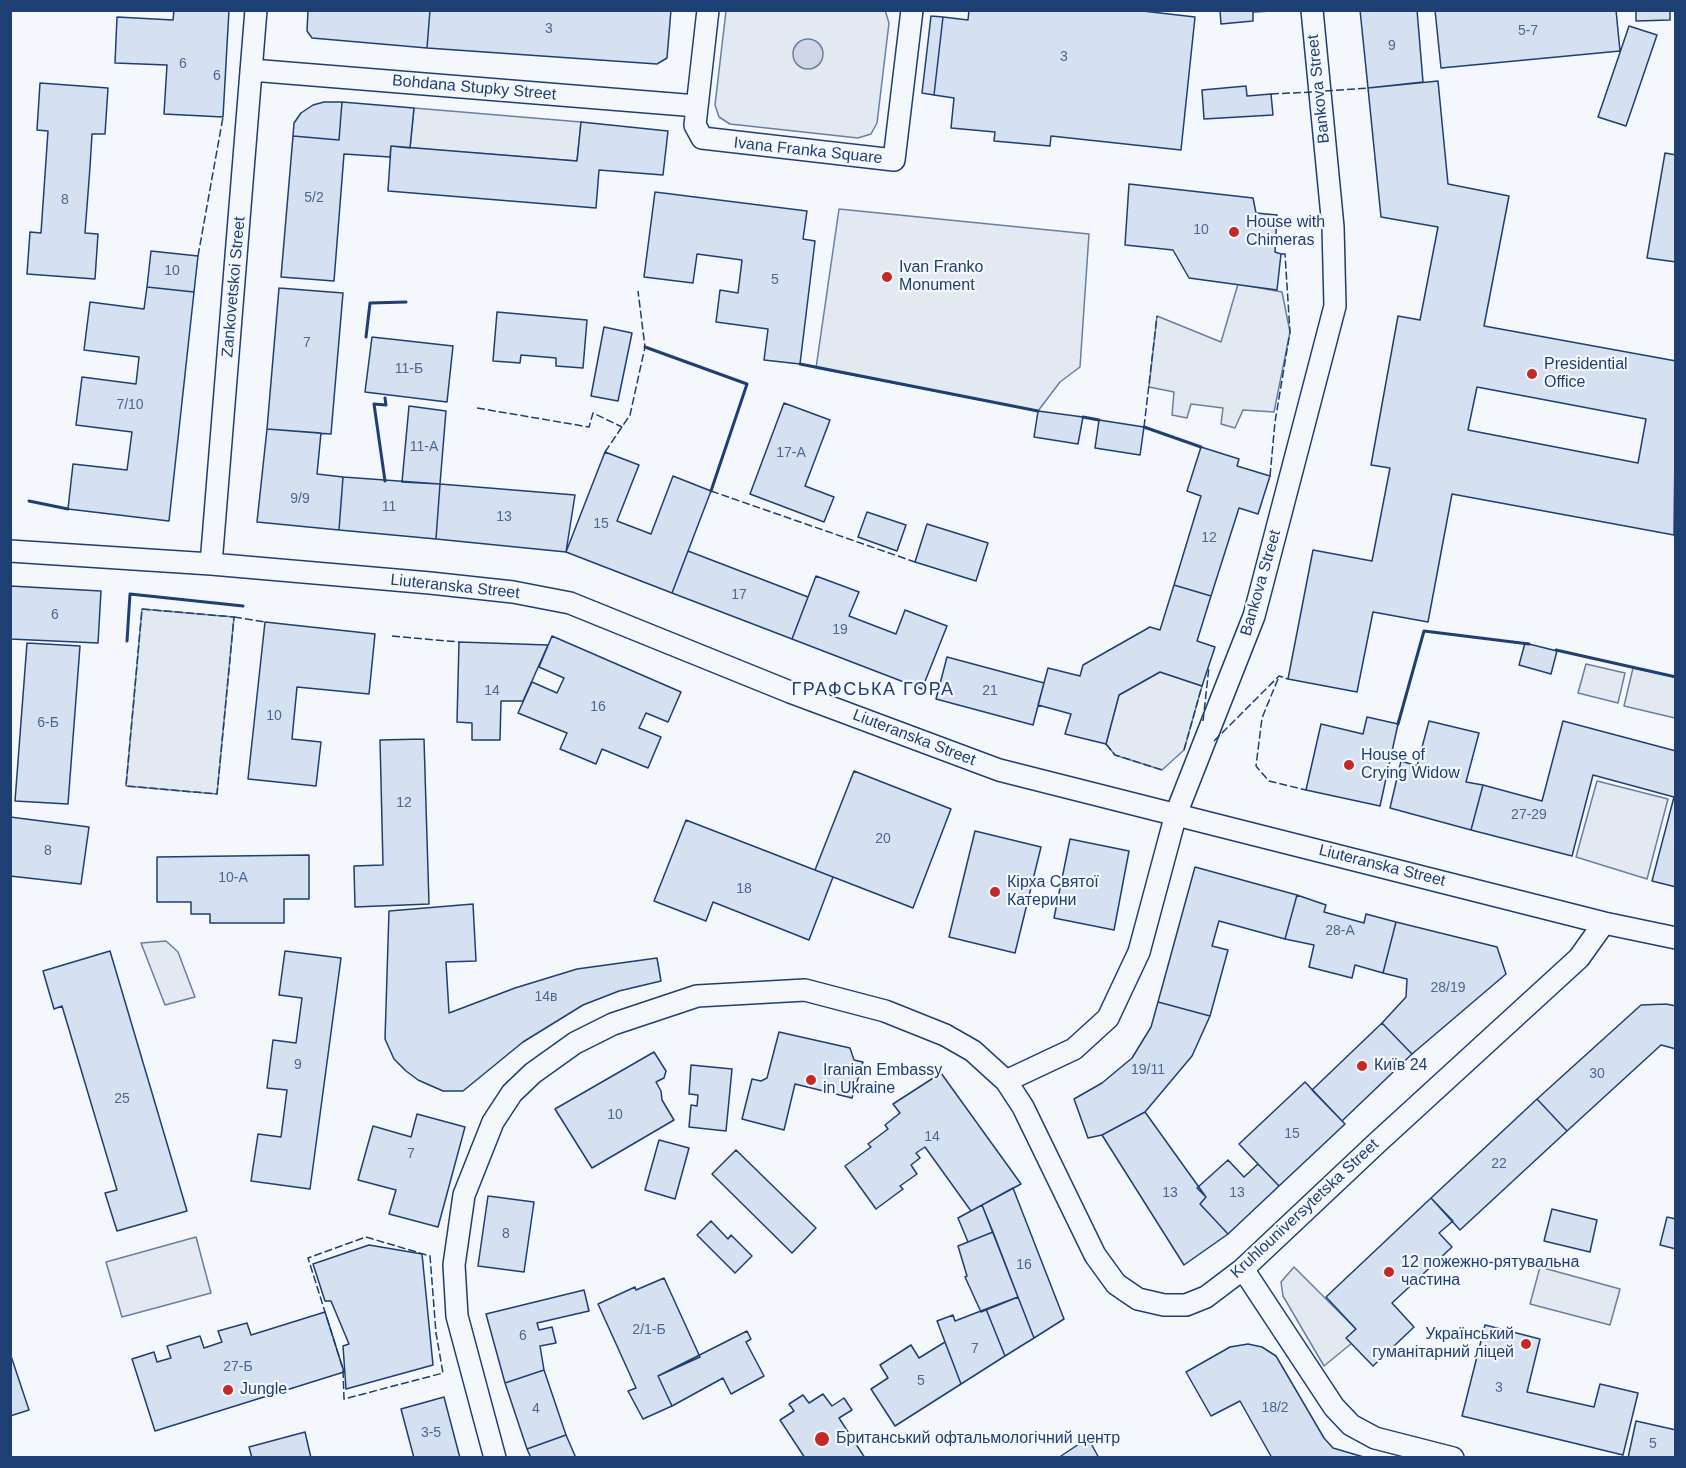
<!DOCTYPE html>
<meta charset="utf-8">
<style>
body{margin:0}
#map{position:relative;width:1686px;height:1468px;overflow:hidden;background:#f4f7fb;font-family:Arial,sans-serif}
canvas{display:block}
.frame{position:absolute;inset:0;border:12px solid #1d3f73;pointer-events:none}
</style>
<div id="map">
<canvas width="1686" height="1468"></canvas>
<div class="frame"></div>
</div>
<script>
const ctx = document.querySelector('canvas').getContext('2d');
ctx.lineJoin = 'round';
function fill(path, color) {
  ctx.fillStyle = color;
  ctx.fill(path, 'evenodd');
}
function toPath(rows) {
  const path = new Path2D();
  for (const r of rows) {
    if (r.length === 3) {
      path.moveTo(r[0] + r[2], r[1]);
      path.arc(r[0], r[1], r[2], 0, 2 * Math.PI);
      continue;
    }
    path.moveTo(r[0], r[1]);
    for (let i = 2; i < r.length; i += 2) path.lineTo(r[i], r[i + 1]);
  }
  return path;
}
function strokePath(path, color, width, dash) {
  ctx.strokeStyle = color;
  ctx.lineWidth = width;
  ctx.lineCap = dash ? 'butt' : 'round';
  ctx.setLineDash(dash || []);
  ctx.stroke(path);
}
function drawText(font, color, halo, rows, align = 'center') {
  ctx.font = font + ' Arial,sans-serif';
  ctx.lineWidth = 4.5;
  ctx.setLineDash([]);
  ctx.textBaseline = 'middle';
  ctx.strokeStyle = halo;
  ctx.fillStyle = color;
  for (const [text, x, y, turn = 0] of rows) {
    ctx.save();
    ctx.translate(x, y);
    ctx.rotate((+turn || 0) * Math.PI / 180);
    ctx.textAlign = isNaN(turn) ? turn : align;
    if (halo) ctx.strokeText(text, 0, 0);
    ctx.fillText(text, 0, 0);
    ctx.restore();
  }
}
const green = toPath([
 [885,10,889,23,877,123,871,134,858,138,730,124,719,117,715,105,726,11,885,10],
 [414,108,581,122,577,161,410,148,414,108],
 [839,209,1089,234,1080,367,1060,382,1038,411,816,368,839,209],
 [1238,284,1282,292,1290,332,1274,412,1243,410,1235,428,1221,424,1223,408,1191,404,1187,418,1172,415,1174,392,1149,387,1157,316,1221,342,1238,284],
 [142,609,234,617,217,794,126,786,142,609],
 [1586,664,1625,673,1618,703,1578,693,1586,664],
 [1633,668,1675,677,1675,718,1624,706,1633,668],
 [1160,672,1202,686,1184,750,1162,770,1115,755,1106,744,1119,695,1160,672],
 [1597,781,1668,799,1647,879,1576,857,1597,781],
 [166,941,178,952,195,997,165,1005,141,943,166,941],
 [196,1237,211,1293,122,1317,106,1262,196,1237],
 [1294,1267,1356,1329,1347,1338,1352,1343,1324,1366,1283,1296,1281,1282,1294,1267],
 [1540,1267,1620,1289,1610,1325,1530,1304,1540,1267]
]);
const water = toPath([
 [808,54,15]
]);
const building = toPath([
 [174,10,229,10,223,117,164,114,167,65,115,63,117,17,173,20,174,10],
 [308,10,430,10,427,48,312,38,307,31,308,10],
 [430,10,671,10,667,58,657,64,427,48,430,10],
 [969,10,1134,10,1195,17,1181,150,1051,136,1050,146,994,141,995,132,951,128,954,98,934,95,943,17,968,20,969,10],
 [1220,10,1272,10,1272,11,1253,12,1253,21,1221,24,1220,10],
 [1360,10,1417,10,1423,82,1368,88,1360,10],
 [1435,10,1616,10,1620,51,1441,68,1435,10],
 [1636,10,1670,10,1670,20,1636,21,1636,10],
 [931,16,943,17,934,95,922,93,931,16],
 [1629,26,1657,35,1626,126,1598,117,1629,26],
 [1438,81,1448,184,1509,196,1484,326,1676,361,1674,535,1452,494,1428,622,1373,612,1357,692,1288,679,1313,550,1372,561,1390,468,1371,465,1398,316,1420,320,1438,227,1381,217,1368,88,1438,81],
 [1477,387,1646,419,1638,463,1468,430,1477,387],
 [40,83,108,88,105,134,92,134,90,167,85,233,98,234,95,279,27,274,30,232,41,233,48,131,37,130,40,83],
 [1246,86,1247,96,1271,94,1273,115,1204,119,1202,90,1246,86],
 [324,102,342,102,339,140,293,136,294,123,301,113,313,105,324,102],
 [342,102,414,108,410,148,391,146,390,157,344,154,334,281,281,277,293,136,339,140,342,102],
 [581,122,668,131,663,175,599,170,596,208,388,191,391,146,577,161,581,122],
 [1665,153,1676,155,1676,262,1647,258,1665,153],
 [1129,184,1253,198,1256,213,1277,215,1275,252,1281,254,1277,290,1189,278,1173,250,1125,245,1129,184],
 [655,192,807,211,803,239,815,241,800,364,764,360,768,329,716,322,720,290,738,293,742,260,697,254,693,283,644,277,655,192],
 [151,251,198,256,194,292,147,287,151,251],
 [147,287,194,292,169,521,68,509,73,464,127,470,132,432,76,425,82,377,136,384,139,357,84,350,90,302,144,309,147,287],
 [279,288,343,293,331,434,267,429,279,288],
 [497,312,587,320,583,368,556,366,556,358,521,355,520,363,493,361,497,312],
 [604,327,632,333,618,401,591,396,604,327],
 [372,337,453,346,447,402,365,392,372,337],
 [784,403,830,420,805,486,834,497,824,522,750,494,784,403],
 [409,406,446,411,440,484,402,482,409,406],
 [1038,411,1083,417,1078,444,1034,437,1038,411],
 [1099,420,1144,427,1140,455,1095,448,1099,420],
 [267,429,321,433,317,474,343,477,339,530,257,522,267,429],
 [1201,447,1239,459,1237,466,1270,476,1258,514,1239,508,1211,596,1174,585,1201,496,1187,491,1201,447],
 [605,452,639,465,617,521,651,534,673,476,711,491,672,593,566,552,605,452],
 [343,477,440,484,436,539,339,530,343,477],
 [440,484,575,495,566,552,436,539,440,484],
 [867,512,906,525,897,551,858,537,867,512],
 [927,524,988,543,976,581,915,562,927,524],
 [688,551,808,597,792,639,672,593,688,551],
 [816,576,859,592,849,616,896,634,905,610,947,626,922,689,792,639,816,576],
 [1174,585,1211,596,1197,641,1215,647,1202,686,1160,672,1119,695,1106,744,1065,734,1071,714,1038,705,1048,668,1080,676,1083,665,1150,627,1160,630,1174,585],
 [10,586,101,591,98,643,10,639,10,586],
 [265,622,375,634,369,694,297,687,292,739,321,742,316,786,248,779,265,622],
 [552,636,681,692,668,722,646,713,639,728,661,737,648,768,602,749,596,764,560,749,567,733,518,713,532,682,557,693,564,678,539,667,552,636],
 [459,642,548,645,523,701,501,701,500,740,472,740,472,723,457,722,459,642],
 [27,643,80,646,68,804,15,801,27,643],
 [1525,643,1557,651,1551,674,1519,665,1525,643],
 [947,657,1044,683,1033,725,936,699,947,657],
 [1367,717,1398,724,1380,806,1306,790,1321,724,1363,734,1367,717],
 [1429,721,1479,733,1466,782,1483,785,1471,830,1390,808,1401,761,1417,766,1429,721],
 [1563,721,1676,751,1676,887,1652,881,1674,797,1593,775,1572,856,1471,830,1483,785,1542,801,1563,721],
 [424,739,429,904,355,907,354,866,383,865,380,740,424,739],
 [854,771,951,809,913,908,815,870,854,771],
 [10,817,89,827,81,884,10,876,10,817],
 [686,820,833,877,809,940,713,902,706,921,654,901,686,820],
 [975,831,1041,847,1015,953,949,937,975,831],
 [1070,839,1129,851,1114,930,1054,918,1070,839],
 [309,855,309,899,284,899,284,923,210,923,210,914,191,914,191,902,157,902,157,857,309,855],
 [1195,867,1297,895,1285,939,1219,921,1212,946,1228,950,1210,1016,1158,1002,1195,867],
 [1297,895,1326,905,1324,912,1364,923,1366,914,1396,922,1383,973,1355,965,1352,978,1309,967,1314,945,1285,939,1297,895],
 [473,904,476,961,446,962,449,1013,515,988,577,969,657,958,661,981,619,991,583,1005,523,1042,463,1091,443,1091,418,1080,406,1071,394,1059,385,1039,389,911,473,904],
 [1396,922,1497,947,1506,974,1412,1054,1382,1023,1406,997,1407,979,1383,973,1396,922],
 [110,951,187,1211,117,1231,105,1193,117,1190,62,1006,54,1009,43,971,110,951],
 [285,951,341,958,310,1189,251,1181,258,1134,281,1137,287,1090,267,1088,273,1040,296,1043,302,998,279,995,285,951],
 [1158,1002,1210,1016,1192,1056,1145,1112,1102,1135,1088,1138,1074,1099,1102,1083,1132,1058,1151,1027,1158,1002],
 [1666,1004,1676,1006,1676,1049,1661,1045,1567,1131,1537,1099,1641,1005,1666,1004],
 [1382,1023,1412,1054,1342,1121,1312,1090,1382,1023],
 [779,1032,850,1048,854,1060,863,1062,852,1098,795,1084,784,1130,742,1119,752,1079,761,1081,767,1078,779,1032],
 [654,1052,666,1071,664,1078,656,1082,661,1091,662,1100,674,1120,592,1168,555,1109,654,1052],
 [691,1065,732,1069,726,1131,689,1127,691,1105,697,1106,698,1095,689,1094,691,1065],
 [941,1073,1021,1184,971,1211,925,1147,916,1153,920,1158,911,1165,917,1174,900,1186,903,1189,876,1209,845,1166,871,1147,868,1144,888,1129,885,1125,900,1113,893,1104,941,1073],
 [1305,1082,1345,1124,1279,1186,1239,1144,1305,1082],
 [1537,1099,1567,1131,1460,1230,1431,1198,1537,1099],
 [1145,1112,1206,1197,1200,1204,1228,1234,1184,1265,1102,1135,1145,1112],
 [417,1114,465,1127,438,1227,389,1214,396,1190,358,1180,373,1126,411,1137,417,1114],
 [659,1140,689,1148,675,1199,645,1190,659,1140],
 [736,1150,816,1228,792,1253,712,1174,736,1150],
 [1228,1160,1244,1177,1258,1164,1279,1186,1228,1234,1200,1204,1206,1197,1197,1188,1228,1160],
 [1013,1188,1064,1319,1034,1338,982,1205,1013,1188],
 [488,1196,534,1202,524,1272,478,1266,488,1196],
 [1431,1198,1453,1221,1439,1233,1452,1247,1392,1303,1414,1327,1373,1366,1346,1338,1356,1329,1326,1297,1431,1198],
 [982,1205,993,1232,968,1242,958,1218,982,1205],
 [1552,1209,1597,1220,1590,1252,1544,1241,1552,1209],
 [1667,1217,1676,1219,1676,1249,1660,1245,1667,1217],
 [711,1221,728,1239,731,1235,752,1256,735,1273,697,1235,711,1221],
 [993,1232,1018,1297,981,1312,965,1277,967,1276,958,1246,993,1232],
 [369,1245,422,1254,433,1365,346,1389,343,1346,349,1344,331,1301,325,1301,313,1264,369,1245],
 [664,1278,700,1357,658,1376,672,1406,643,1419,628,1391,636,1388,598,1304,635,1287,636,1290,664,1278],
 [584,1290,589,1311,537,1323,539,1330,552,1327,556,1343,540,1346,544,1370,505,1383,486,1314,584,1290],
 [1018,1297,1034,1338,1005,1356,986,1309,1018,1297],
 [986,1309,1005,1356,961,1384,937,1321,953,1315,955,1321,986,1309],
 [325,1312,344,1372,155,1431,132,1359,154,1352,157,1362,171,1358,167,1346,200,1336,204,1348,222,1342,218,1331,247,1323,251,1335,325,1312],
 [1485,1325,1540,1339,1527,1392,1594,1407,1600,1384,1638,1393,1623,1455,1462,1416,1485,1325],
 [747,1331,751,1339,746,1342,764,1376,731,1394,723,1378,672,1406,658,1376,747,1331],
 [945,1342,961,1384,895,1426,871,1389,888,1378,880,1365,911,1345,919,1358,945,1342],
 [1248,1344,1262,1347,1276,1356,1324,1438,1333,1448,1367,1458,1272,1458,1240,1401,1211,1416,1186,1372,1230,1347,1248,1344],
 [10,1353,29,1410,10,1416,10,1353],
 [544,1370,566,1435,527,1449,505,1383,544,1370],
 [823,1394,832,1406,844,1398,852,1410,839,1418,865,1458,805,1458,780,1420,794,1411,789,1404,803,1395,809,1403,823,1394],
 [444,1397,460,1458,414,1458,401,1409,444,1397],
 [1636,1421,1676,1430,1676,1458,1628,1458,1636,1421],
 [305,1432,311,1458,252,1458,249,1447,305,1432],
 [566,1435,576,1458,531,1458,527,1449,566,1435],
 [1088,1438,1099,1458,1058,1458,1088,1438]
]);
const street = toPath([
 [708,10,695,125,702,138,894,160,912,10],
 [251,70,697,106],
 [10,551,211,564,430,583,513,592,570,603,790,692,999,770,1604,923,1676,938],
 [211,564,256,10],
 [1006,1081,1074,1049,1108,1018,1139,952,1176,814,1254,616,1335,306,1333,227,1312,10],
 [1243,1269,1334,1407,1351,1425,1375,1438,1453,1458],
 [495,1458,457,1316,454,1265,464,1195,493,1122,512,1093,533,1073,575,1043,613,1024,697,996,805,990,885,1011,945,1035,973,1051,1006,1081,1023,1107,1095,1255,1116,1284,1138,1299,1164,1305,1186,1305,1206,1297,1243,1269,1379,1141,1579,958,1604,923]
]);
const fence = toPath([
 [1325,91,1368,88],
 [1271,94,1313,92],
 [198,256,223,117],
 [477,408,589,427,593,413,622,427],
 [1144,427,1157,316],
 [605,452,630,415,645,347,638,291],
 [1270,476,1275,422,1290,332,1285,254,1281,254],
 [711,491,915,562],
 [142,609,234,617,217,794,126,786,142,609],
 [234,617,265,622],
 [392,636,459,642],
 [1278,679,1262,718,1256,766,1269,781,1306,790],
 [1203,721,1209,667],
 [1214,741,1279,676,1288,679],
 [1106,744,1115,755,1162,770],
 [1184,750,1202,686],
 [366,1237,430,1256,436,1333,443,1373,344,1399,343,1369,308,1258,366,1237]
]);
const wall = toPath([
 [366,337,370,303,406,302],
 [645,347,747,384,711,491],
 [800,364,1038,411],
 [385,398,386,405,374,404,385,481],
 [1083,417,1099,420],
 [1144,427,1201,447],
 [29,501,68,509],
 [127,641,130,594,243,606],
 [1556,650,1676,677],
 [1398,724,1424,631,1529,644]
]);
const markers = [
 [1234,232,6,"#c62828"],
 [887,277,6,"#c62828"],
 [1532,374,6,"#c62828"],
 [1349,765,6,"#c62828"],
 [995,892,6,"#c62828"],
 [1362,1066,6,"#c62828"],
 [811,1080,6,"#c62828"],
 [1389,1272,6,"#c62828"],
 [1526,1344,6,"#c62828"],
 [228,1390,6,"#c62828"],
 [822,1439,8,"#c62828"]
];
const numberNames = [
 ["3",549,29],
 ["5-7",1528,31],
 ["9",1392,46],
 ["3",1064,57],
 ["6",183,64],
 ["6",217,76],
 ["5/2",314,198],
 ["8",65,200],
 ["10",1201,230],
 ["10",172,271],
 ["5",775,280],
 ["7",307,343],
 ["11-Б",409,369],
 ["7/10",130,405],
 ["11-А",424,447],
 ["17-А",791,453],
 ["9/9",300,499],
 ["11",389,507],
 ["13",504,517],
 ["15",601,524],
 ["12",1209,538],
 ["17",739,595],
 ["6",55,615],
 ["19",840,630],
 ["14",492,691],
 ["21",990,691],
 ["16",598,707],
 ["10",274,716],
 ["6-Б",48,723],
 ["12",404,803],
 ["27-29",1529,815],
 ["20",883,839],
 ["8",48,851],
 ["10-А",233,878],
 ["18",744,889],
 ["28-А",1340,931],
 ["28/19",1448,988],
 ["14в",546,997],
 ["9",298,1065],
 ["19/11",1148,1070],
 ["30",1597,1074],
 ["25",122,1099],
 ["10",615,1115],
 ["15",1292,1134],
 ["14",932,1137],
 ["7",411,1154],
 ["22",1499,1164],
 ["13",1170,1193],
 ["13",1237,1193],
 ["8",506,1234],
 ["16",1024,1265],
 ["2/1-Б",649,1330],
 ["6",523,1336],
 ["7",975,1349],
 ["27-Б",238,1367],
 ["5",921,1381],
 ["3",1499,1388],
 ["18/2",1275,1408],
 ["4",536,1409],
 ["3-5",431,1433],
 ["5",1653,1444]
];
const streetNames = [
 ["Bohdana Stupky Street",474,88,5],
 ["Bankova Street",1319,89,-96],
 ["Ivana Franka Square",808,151,6],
 ["Zankovetskoi Street",234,287,-85],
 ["Bankova Street",1261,583,-74],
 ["Liuteranska Street",455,587,6],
 ["Liuteranska Street",914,738,21],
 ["Liuteranska Street",1382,866,14],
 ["Kruhlouniversytetska Street",1305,1209,-43]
];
const poiNames = [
 ["House with",1246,223],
 ["Chimeras",1246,241],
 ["Ivan Franko",899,268],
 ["Monument",899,286],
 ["Presidential",1544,365],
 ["Office",1544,383],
 ["House of",1361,756],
 ["Crying Widow",1361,774],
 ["Кірха Святої",1007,883],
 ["Катерини",1007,901],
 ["Київ 24",1374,1066],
 ["Iranian Embassy",823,1071],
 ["in Ukraine",823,1089],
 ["12 пожежно-рятувальна",1401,1263],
 ["частина",1401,1281],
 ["Український",1514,1335,"right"],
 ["гуманітарний ліцей",1514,1353,"right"],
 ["Jungle",240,1390],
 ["Британський офтальмологічний центр",836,1439]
];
const neighbourhoodNames = [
 ["ГРАФСЬКА ГОРА",873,690]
];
fill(green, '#e3e9f0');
strokePath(green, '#687fa3', 1.5);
fill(water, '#cfd7e4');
strokePath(water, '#687fa3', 1.5);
fill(building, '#d5e0f0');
strokePath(building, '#1d3f73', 1.5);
strokePath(street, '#1d3f73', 24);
strokePath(street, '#f4f7fb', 21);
strokePath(fence, '#1d3f73', 1.5, [8, 3]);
strokePath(wall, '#1d3f73', 3);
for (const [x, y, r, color] of markers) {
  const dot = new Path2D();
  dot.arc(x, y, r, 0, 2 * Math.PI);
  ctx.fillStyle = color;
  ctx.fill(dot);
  strokePath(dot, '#f4f7fb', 2);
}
drawText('14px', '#4b6792', null, numberNames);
drawText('16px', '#1d3f73', '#f4f7fb', streetNames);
drawText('16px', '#1d3f73', '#f4f7fb', poiNames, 'left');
ctx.letterSpacing = '1.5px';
drawText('18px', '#1d3f73', '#f4f7fb', neighbourhoodNames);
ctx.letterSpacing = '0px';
</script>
